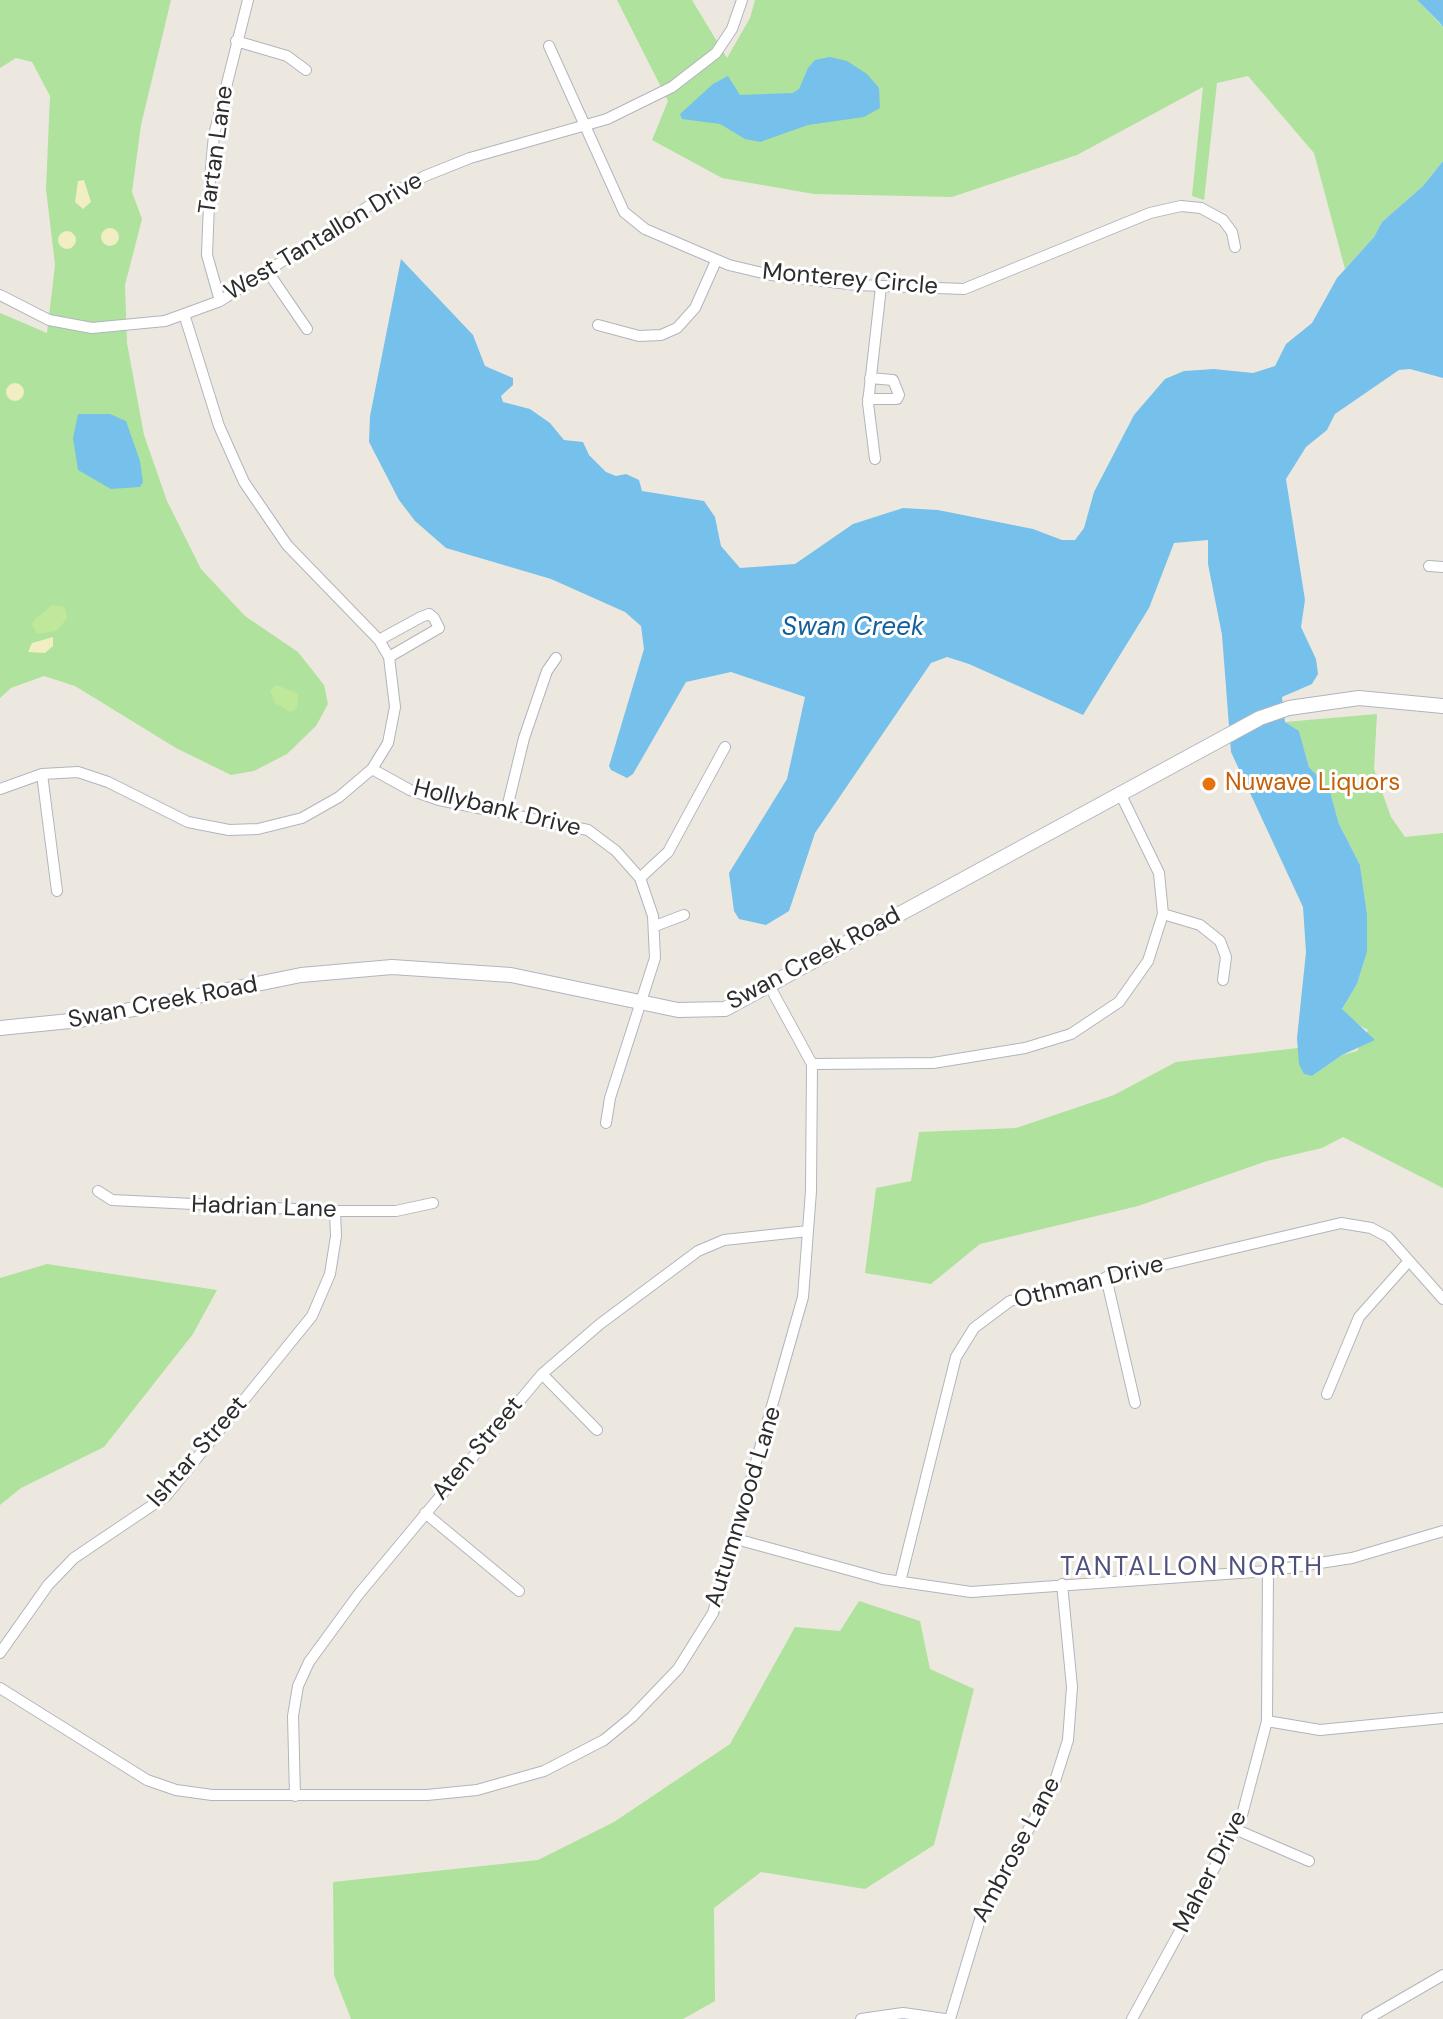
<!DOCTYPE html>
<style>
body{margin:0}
canvas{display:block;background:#ede8df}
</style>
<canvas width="1443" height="2019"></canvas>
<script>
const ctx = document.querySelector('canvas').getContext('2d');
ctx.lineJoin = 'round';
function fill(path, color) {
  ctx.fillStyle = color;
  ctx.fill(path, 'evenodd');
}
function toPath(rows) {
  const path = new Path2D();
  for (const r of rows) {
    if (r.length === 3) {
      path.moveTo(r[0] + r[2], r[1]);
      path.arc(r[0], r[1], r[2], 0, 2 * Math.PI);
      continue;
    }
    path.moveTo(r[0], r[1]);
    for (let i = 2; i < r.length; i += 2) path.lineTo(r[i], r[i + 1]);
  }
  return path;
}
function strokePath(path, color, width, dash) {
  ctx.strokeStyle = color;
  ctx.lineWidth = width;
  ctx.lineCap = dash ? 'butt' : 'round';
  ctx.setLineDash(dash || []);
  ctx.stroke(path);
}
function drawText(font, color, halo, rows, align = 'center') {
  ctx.font = font + ' "DM Sans",sans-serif';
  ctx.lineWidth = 6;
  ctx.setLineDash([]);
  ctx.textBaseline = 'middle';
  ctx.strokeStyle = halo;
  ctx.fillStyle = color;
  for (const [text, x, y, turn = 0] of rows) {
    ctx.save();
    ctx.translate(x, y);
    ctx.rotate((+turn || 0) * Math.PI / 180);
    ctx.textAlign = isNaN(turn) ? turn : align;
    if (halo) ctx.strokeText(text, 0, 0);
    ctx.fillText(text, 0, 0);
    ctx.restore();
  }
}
const green = toPath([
 [0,0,171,0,141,125,132,192,142,219,125,285,127,343,144,435,167,501,201,569,245,616,298,652,324,685,328,704,316,726,287,754,254,771,231,775,176,748,75,686,44,676,11,688,0,698,0,313,47,333,55,265,46,189,50,96,32,62,16,58,0,68],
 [617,0,692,0,727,58,750,18,755,0,1417,0,1443,27,1443,161,1423,186,1382,222,1374,237,1345,269,1314,153,1248,76,1217,83,1204,200,1192,196,1203,87,1077,155,952,197,814,194,722,178,652,140,668,101],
 [1377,714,1374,769,1391,817,1405,837,1443,833,1443,1188,1343,1137,1322,1148,1267,1161,1138,1206,980,1244,931,1284,865,1273,876,1188,911,1181,919,1132,1016,1128,1114,1095,1176,1062,1298,1048,1304,1074,1312,1076,1342,1055,1357,1051,1368,1030,1351,1021,1342,1009,1357,984,1367,952,1367,914,1360,865,1339,824,1329,788,1309,767,1299,731,1285,722],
 [47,1264,217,1290,193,1334,104,1447,21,1488,0,1505,0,1278],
 [859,1601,920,1621,930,1669,974,1689,934,1845,865,1889,761,1872,714,1908,715,2001,683,2019,351,2019,334,1975,333,1882,538,1860,614,1822,730,1744,795,1627,840,1631]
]);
const sand = toPath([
 [84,180,91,202,83,209,75,202,78,181],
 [110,237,9],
 [67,240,9],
 [15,392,9],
 [53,637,53,646,45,653,28,652,32,643]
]);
const pitch = toPath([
 [52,605,65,607,67,619,56,631,37,634,32,625,35,619],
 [277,685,298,694,297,708,290,712,275,703,270,690]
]);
const water = toPath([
 [1417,0,1443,0,1443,27,1440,23],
 [830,57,847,61,867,74,879,88,880,108,864,117,808,125,760,142,745,139,720,124,682,119,680,114,713,84,728,76,740,95,793,93,799,89,808,68,815,60],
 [1443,161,1443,378,1410,369,1399,370,1335,414,1327,430,1306,447,1286,479,1305,600,1301,627,1316,659,1318,674,1312,684,1282,697,1285,722,1299,731,1309,767,1329,788,1339,824,1360,865,1367,914,1367,952,1357,984,1342,1009,1375,1040,1342,1055,1312,1076,1304,1074,1299,1064,1297,1038,1306,952,1303,907,1231,752,1222,635,1208,564,1208,540,1174,543,1149,608,1083,715,969,664,947,657,931,663,815,833,789,911,766,925,739,919,734,911,729,873,787,779,805,697,731,672,686,682,633,774,627,778,611,770,609,766,644,649,641,626,625,612,551,579,446,548,415,521,399,500,369,442,370,416,401,259,473,335,485,366,513,378,513,385,501,396,503,402,530,409,550,423,564,440,583,442,589,455,606,472,616,476,626,474,639,480,642,491,704,501,715,517,721,546,740,568,795,564,853,524,903,508,938,510,1033,529,1062,540,1075,540,1084,528,1094,492,1134,415,1165,379,1184,371,1214,369,1253,373,1275,366,1286,344,1312,323,1337,278,1374,237,1382,222,1423,186],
 [78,414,110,414,126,421,140,461,143,482,140,487,111,489,78,470,73,438]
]);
const street = toPath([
 [236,41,287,56,306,70],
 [549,46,624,212,645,229,729,265,771,275,857,285,964,289,1150,213,1181,206,1201,208,1223,220,1232,232,1235,247],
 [268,272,307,329],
 [0,295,49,320,92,328,165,321,220,301,372,204,425,176,470,158,607,119,672,87,716,53,732,29,742,0],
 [220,301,207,255,210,178,214,135,248,0],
 [598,325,639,336,661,335,677,328,695,308,716,261],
 [868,399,897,399,899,395,893,380,870,378],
 [875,459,868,403,881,287],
 [1429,566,1443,567],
 [379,640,421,617,429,614,434,618,439,628,389,657],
 [372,769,410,790,439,800,588,830,616,851,640,878,653,916,655,958,610,1098,606,1123],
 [42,774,57,891],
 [0,789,42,774,78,772,108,782,188,822,229,830,258,829,302,818,339,797,372,769,388,743,395,707,389,657,379,640,287,545,244,482,219,426,184,314],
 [506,812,524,738,547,671,556,658],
 [640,878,668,852,725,747],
 [1163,914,1200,925,1220,941,1226,957,1223,980],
 [655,926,684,915],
 [812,1064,933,1063,1025,1048,1071,1034,1119,1002,1148,961,1163,914,1159,873,1120,793],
 [98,1191,112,1200,335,1211,396,1211,433,1203],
 [1106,1277,1135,1403],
 [542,1374,597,1430],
 [1327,1394,1359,1317,1408,1262],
 [425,1513,519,1591],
 [736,1539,882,1579,971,1592,1268,1571,1352,1558,1443,1531],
 [900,1582,956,1357,974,1328,1010,1301,1341,1223,1371,1228,1388,1237,1443,1299],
 [0,1653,48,1585,74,1558,166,1496,312,1316,330,1274,336,1236,335,1211],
 [0,1688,147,1780,176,1790,212,1795,427,1795,477,1790,544,1771,604,1740,632,1717,678,1669,713,1613,803,1297,811,1191,812,1064,770,987],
 [1267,1721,1320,1730,1443,1718],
 [295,1796,293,1716,298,1686,309,1662,358,1595,542,1374,600,1324,698,1251,724,1240,808,1231],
 [1237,1830,1309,1861],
 [861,2019,903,2013,945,2019],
 [950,2019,981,1916,1055,1781,1068,1740,1072,1687,1062,1584],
 [1132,2019,1241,1819,1267,1721,1268,1571],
 [1367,2019,1443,1975]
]);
const secondary = toPath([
 [0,1028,80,1020,301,975,392,967,511,975,678,1010,725,1009,1260,718,1289,708,1359,698,1443,706]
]);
const markers = [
 [1209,784,8,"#e8710a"]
];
const streetNames = [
 ["Tartan Lane",217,150,-82],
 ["West Tantallon Drive",324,237,-31],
 ["Monterey Circle",850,280,5],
 ["Hollybank Drive",497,809,14],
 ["Swan Creek Road",814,959,-28],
 ["Swan Creek Road",163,1003,-11],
 ["Hadrian Lane",264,1208,2],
 ["Othman Drive",1089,1283,-14],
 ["Aten Street",478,1449,-50],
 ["Ishtar Street",198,1452,-49],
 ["Autumnwood Lane",744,1507,-73],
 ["Ambrose Lane",1017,1850,-62],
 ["Maher Drive",1211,1872,-63]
];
const foodNames = [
 ["Nuwave Liquors",1225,784]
];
const waterNames = [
 ["Swan Creek",853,628]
];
const neighbourhoodNames = [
 ["TANTALLON NORTH",1192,1568]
];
fill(green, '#aee29d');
fill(sand, '#f1eec3');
fill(pitch, '#c0e89a');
fill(water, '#76c1eb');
strokePath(street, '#b2b4bf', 12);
strokePath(secondary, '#b2b4bf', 16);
strokePath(street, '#fff', 10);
strokePath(secondary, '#fff', 14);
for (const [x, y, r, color] of markers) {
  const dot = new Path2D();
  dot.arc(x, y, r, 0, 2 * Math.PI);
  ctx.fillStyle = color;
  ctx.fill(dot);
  strokePath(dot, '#fff', 3);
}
drawText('24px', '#2c2c2c', '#fff', streetNames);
drawText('24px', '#c56008', '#fff', foodNames, 'left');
drawText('italic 26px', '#125f9a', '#fff', waterNames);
ctx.letterSpacing = '2px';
drawText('26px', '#4d517c', '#fff', neighbourhoodNames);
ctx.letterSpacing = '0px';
</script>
